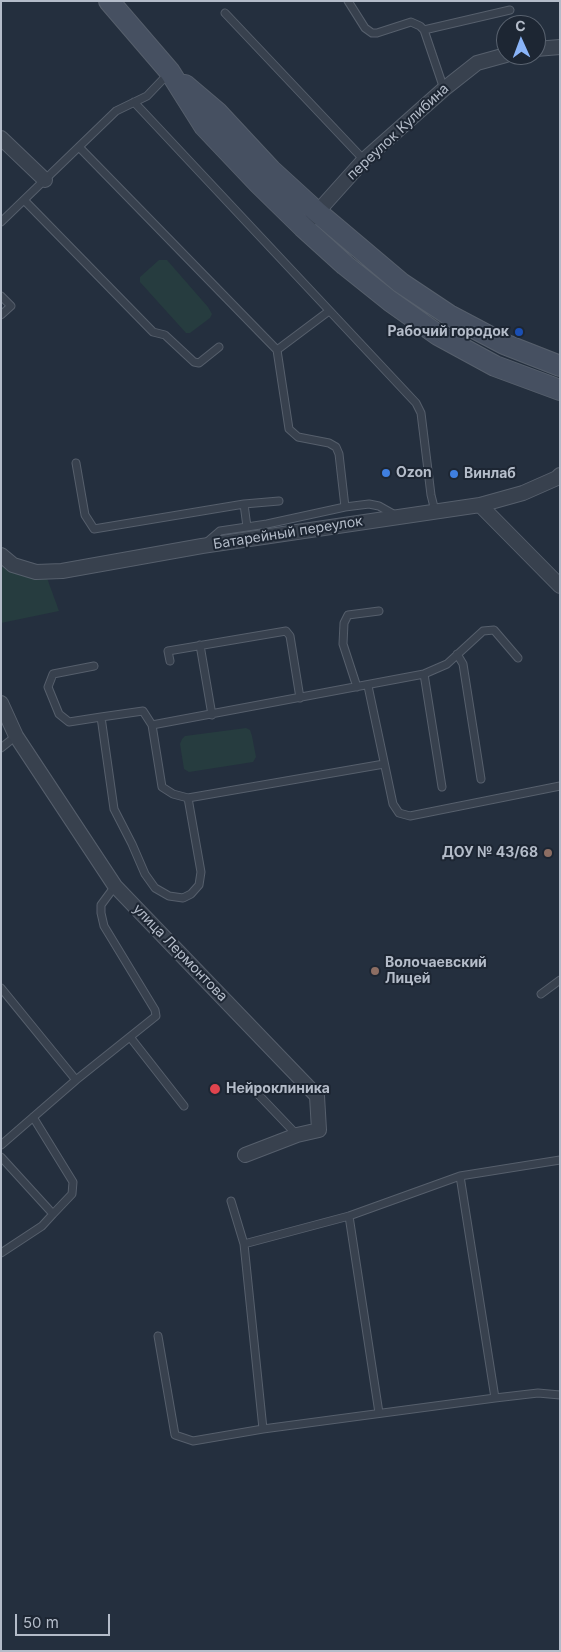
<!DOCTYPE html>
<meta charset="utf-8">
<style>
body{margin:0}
#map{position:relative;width:561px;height:1652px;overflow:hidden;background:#242f3e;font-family:Inter,sans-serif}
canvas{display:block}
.frame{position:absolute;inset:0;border:2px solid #b4bcc9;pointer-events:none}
.north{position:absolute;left:496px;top:15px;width:50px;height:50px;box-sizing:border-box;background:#1d2633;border:1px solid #59626f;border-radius:50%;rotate:358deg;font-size:14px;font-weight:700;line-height:20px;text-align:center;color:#b4bcc9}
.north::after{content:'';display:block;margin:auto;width:18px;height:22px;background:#8ab4f8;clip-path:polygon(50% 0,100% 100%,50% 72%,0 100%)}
.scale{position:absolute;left:15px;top:1614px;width:95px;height:22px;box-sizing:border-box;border:2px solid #b4bcc9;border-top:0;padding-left:6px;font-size:15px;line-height:18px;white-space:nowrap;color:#b4bcc9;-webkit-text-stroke:4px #1d2633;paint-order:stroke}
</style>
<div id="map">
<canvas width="561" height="1652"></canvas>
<div class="frame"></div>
<div class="north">С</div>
<div class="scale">50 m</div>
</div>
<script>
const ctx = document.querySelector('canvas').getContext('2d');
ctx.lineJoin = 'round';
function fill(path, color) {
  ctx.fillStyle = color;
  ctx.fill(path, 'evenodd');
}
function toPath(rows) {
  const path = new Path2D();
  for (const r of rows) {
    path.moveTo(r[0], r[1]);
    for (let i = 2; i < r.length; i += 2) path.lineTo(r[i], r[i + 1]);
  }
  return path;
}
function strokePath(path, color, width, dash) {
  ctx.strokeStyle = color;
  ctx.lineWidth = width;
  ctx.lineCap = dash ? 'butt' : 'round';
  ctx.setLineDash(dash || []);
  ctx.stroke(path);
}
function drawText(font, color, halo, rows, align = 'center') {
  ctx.font = font + ' Inter,sans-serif';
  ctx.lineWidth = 4;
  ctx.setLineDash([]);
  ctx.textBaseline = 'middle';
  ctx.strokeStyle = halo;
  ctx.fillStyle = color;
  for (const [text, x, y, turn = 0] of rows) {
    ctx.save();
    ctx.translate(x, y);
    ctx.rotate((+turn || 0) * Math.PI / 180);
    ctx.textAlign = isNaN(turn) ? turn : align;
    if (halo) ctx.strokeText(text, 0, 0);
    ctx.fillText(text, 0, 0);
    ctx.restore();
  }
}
const green = toPath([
 [159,260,167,260,208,307,212,314,210,318,190,333,186,333,140,282,140,277],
 [1,566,15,573,33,578,47,578,59,611,1,623],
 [246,728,250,730,252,736,256,757,253,762,189,772,184,769,180,744,182,739,185,736]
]);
const lane = toPath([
 [348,1,365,28,372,33,377,33,411,22,420,26,424,30,444,89],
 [225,13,364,160],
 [424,30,510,10],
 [134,102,416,403,421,413,431,495,435,511],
 [79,147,277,350],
 [24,200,153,332,165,335,194,362,199,363,219,347],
 [1,222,116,111,147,96,168,74],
 [1,296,11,306,1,315],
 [329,311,277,350,289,429,298,437,329,443,336,447,339,454,345,507],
 [76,463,85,515,94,529,244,504],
 [247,527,244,504,279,501],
 [206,543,220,531,267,524,345,507,369,504,379,506,395,515],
 [200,645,212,715],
 [457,654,463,664,481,779],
 [170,661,168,651,286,631,290,636,300,698],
 [94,666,53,674,48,687,59,714,69,722,101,717],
 [424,674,442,787],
 [368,686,393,804,399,813,410,816,560,786],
 [357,687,343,644,344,623,348,615,379,611],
 [152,725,143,711,101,717,114,809,132,844,145,874,155,888,169,896,183,898,191,894,199,885,201,872,188,798],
 [1,748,16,736],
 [384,764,188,798,173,794,162,787,152,725,424,674,447,664,483,631,494,630,518,658],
 [1,988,76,1080],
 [541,994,560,980],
 [130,1037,184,1106],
 [255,1091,297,1135],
 [33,1117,73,1182,72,1194,53,1214],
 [1,1145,76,1080,156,1016,155,1010,104,926,101,913,101,905,115,886],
 [1,1157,53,1214,42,1226,1,1253],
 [460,1176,495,1398,538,1393,560,1395],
 [231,1201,244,1244,349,1216,460,1176,560,1160],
 [349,1216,379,1413],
 [244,1244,263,1429],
 [158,1336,175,1435,193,1441,263,1429,495,1398]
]);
const street = toPath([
 [536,49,560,47],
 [1,138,45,180],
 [312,218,364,160,444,89,477,63,506,55],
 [480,505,560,586],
 [1,555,13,565,36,572,62,571,202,546,480,505,523,493,557,478,560,475],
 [1,703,16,736,115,886,317,1096,319,1130,297,1135,245,1155]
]);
const secondary = toPath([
 [109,1,170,72,204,126,259,184,303,227,345,265,390,301,438,335,495,366,560,390],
 [185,85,218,113,271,170,317,212,401,283,449,315,504,344,560,366]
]);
const markers = [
 [519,332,5,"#1a4fb4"],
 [386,473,5,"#3f7fe0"],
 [454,474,5,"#3f7fe0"],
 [548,853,5,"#8d6e63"],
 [375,971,5,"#8d6e63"],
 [215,1089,6,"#e0444e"]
];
const streetNames = [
 ["переулок Кулибина",398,132,-43],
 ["Батарейный переулок",288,533,-9],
 ["улица Лермонтова",180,953,46]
];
const poiNames = [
 ["Рабочий городок",509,332,"right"],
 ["Ozon",396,473],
 ["Винлаб",464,474],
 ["ДОУ № 43/68",538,853,"right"],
 ["Волочаевский",385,963],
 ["Лицей",385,979],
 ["Нейроклиника",226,1089]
];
fill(green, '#263c3f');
strokePath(lane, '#565f6c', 9);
strokePath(street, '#565f6c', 16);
strokePath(secondary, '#565f6c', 22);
strokePath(lane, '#38414e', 7);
strokePath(street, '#38414e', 14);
strokePath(secondary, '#465061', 20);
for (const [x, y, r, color] of markers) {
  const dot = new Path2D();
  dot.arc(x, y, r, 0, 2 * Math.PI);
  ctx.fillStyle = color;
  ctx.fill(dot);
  strokePath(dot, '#1d2633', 2);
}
drawText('14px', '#b4bcc9', '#1d2633', streetNames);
drawText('bold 14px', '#b4bcc9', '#1d2633', poiNames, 'left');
</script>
